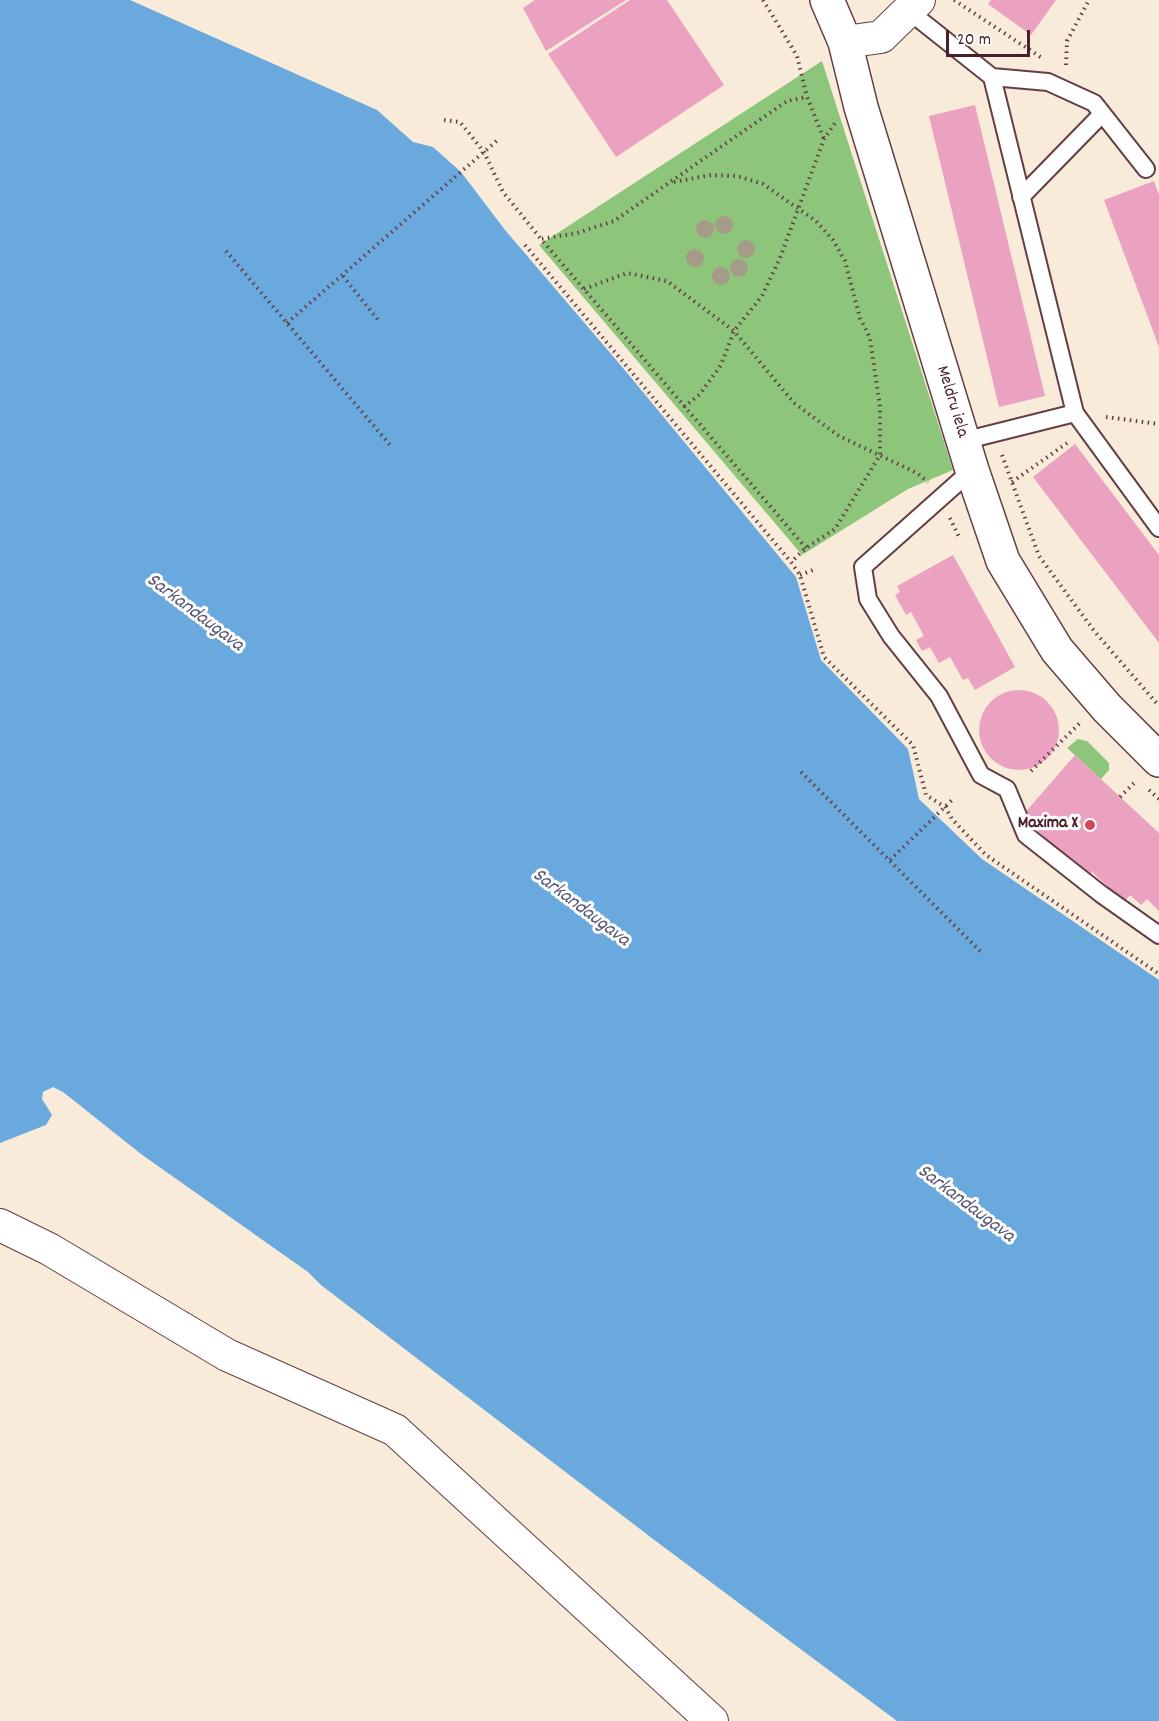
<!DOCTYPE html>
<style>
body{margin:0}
#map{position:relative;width:1159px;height:1721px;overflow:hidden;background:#f8ebd9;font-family:Dekko,sans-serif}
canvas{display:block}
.scale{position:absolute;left:946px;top:30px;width:84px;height:27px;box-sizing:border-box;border:3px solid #4a1f2b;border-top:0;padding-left:8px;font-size:18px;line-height:21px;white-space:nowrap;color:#4a1f2b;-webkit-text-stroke:4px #fff;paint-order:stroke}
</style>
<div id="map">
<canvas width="1159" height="1721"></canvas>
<div class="scale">20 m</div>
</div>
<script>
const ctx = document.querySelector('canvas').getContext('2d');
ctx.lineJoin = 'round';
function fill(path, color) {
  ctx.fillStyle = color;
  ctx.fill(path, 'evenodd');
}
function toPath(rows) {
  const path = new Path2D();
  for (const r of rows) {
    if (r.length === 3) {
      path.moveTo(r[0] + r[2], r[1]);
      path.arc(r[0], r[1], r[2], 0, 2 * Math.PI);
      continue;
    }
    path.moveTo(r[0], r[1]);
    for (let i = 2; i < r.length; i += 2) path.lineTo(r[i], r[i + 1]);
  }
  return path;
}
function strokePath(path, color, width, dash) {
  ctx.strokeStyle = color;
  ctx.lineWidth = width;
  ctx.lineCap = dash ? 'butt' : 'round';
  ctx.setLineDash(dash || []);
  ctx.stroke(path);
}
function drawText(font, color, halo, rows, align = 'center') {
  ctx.font = font + ' Dekko,sans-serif';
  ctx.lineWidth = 6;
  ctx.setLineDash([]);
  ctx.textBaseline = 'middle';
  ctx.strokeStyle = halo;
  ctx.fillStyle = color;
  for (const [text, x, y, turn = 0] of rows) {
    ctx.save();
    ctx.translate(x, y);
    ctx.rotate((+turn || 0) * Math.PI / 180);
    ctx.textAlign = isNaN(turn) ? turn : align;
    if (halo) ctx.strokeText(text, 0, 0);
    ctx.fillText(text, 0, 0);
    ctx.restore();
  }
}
const green = toPath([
 [822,61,953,470,908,489,802,555,539,245],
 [1078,739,1087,741,1109,763,1109,770,1101,779,1067,748]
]);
const water = toPath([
 [0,0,130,0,377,110,413,142,433,147,461,172,505,230,623,368,796,577,821,660,908,749,919,799,982,859,1159,980,1159,1721,897,1721,657,1542,321,1285,308,1272,141,1154,63,1092,53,1087,43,1092,42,1099,52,1115,46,1125,0,1143]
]);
const building = toPath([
 [535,0,626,0,546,51,523,8],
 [630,0,667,0,724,85,616,157,548,54],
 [991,0,1056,0,1031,35,988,4],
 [975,105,1045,396,999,407,929,116],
 [1154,181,1159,195,1159,347,1104,200],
 [1075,444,1159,555,1159,643,1033,477],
 [953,555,1015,667,975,690,968,678,963,680,950,657,939,663,930,647,922,651,916,640,924,636,911,612,906,615,895,595,900,592,897,586],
 [1019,730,40],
 [1075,755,1159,833,1159,911,1147,899,1141,905,1130,895,1124,902,1092,872,1087,877,1022,816]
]);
const path = toPath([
 [763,0,797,56,807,97],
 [954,0,1042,58],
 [1066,65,1067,41,1089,0],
 [444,120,460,122,484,152,503,192,541,239],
 [674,182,711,175,737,176,763,184,816,221,833,240,845,261,860,318,870,338,880,407,880,455,835,529,806,548,791,562],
 [525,245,791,562,800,575,824,657,913,745,926,795,945,807,952,819,986,855,1159,974],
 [226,251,390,445],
 [343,276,378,320],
 [584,289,627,273,667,281,734,331,794,403,839,436,917,473,928,482],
 [287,323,500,138],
 [684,407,700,394,721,365,734,331,762,296,780,258,824,139,835,123],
 [1106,417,1159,424],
 [1002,455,1039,556,1095,632,1159,706],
 [1012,482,1070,441],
 [950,518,960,539],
 [806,548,541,239,577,233,614,221,787,101,807,97,824,139],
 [800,575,813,570],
 [1031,771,1081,722],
 [801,772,981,952],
 [1149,790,1159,799],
 [1120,797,1137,780],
 [890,860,952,800]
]);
const service = toPath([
 [910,12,992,77,1048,82,1094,103,1146,169],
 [992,77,1075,413,1159,528],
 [1021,197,1102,114],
 [963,441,1075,413],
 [972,470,863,567,868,599,891,636,939,696,981,775,1007,789,1026,835,1101,894,1159,935]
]);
const minor = toPath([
 [845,42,881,37,919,0],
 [0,1225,49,1249,227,1355,395,1430,712,1721]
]);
const tertiary = toPath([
 [827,0,845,42,861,107,972,470,1003,561,1057,650,1107,708,1159,760]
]);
const trees = [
 [724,225],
 [705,229],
 [746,249],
 [695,258],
 [739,268],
 [721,276]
];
const markers = [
 [1090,825,6,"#d1495b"]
];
const streetNames = [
 ["Meldru iela",951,402,73]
];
const poiNames = [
 ["Maxima X",1078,825]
];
const waterNames = [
 ["Sarkandaugava",194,614,37],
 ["Sarkandaugava",580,909,37],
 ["Sarkandaugava",965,1205,37]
];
fill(green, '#8dc67a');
fill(water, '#6aa9dd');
fill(building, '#eba1c0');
strokePath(service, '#643e45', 20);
strokePath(minor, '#643e45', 34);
strokePath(tertiary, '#643e45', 36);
strokePath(path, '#643e45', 4, [1.5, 4.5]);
strokePath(service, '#fff', 16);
strokePath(minor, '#fff', 32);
strokePath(tertiary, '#fff', 33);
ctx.fillStyle = '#a59b89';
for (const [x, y] of trees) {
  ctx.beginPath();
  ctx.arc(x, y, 9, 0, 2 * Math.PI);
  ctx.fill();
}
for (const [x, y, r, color] of markers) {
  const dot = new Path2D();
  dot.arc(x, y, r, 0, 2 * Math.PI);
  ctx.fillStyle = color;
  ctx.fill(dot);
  strokePath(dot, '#fff', 2);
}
drawText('18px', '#4a1f2b', '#fff', streetNames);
drawText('bold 18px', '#4a1f2b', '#fff', poiNames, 'right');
drawText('italic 20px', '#575672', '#fff', waterNames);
</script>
